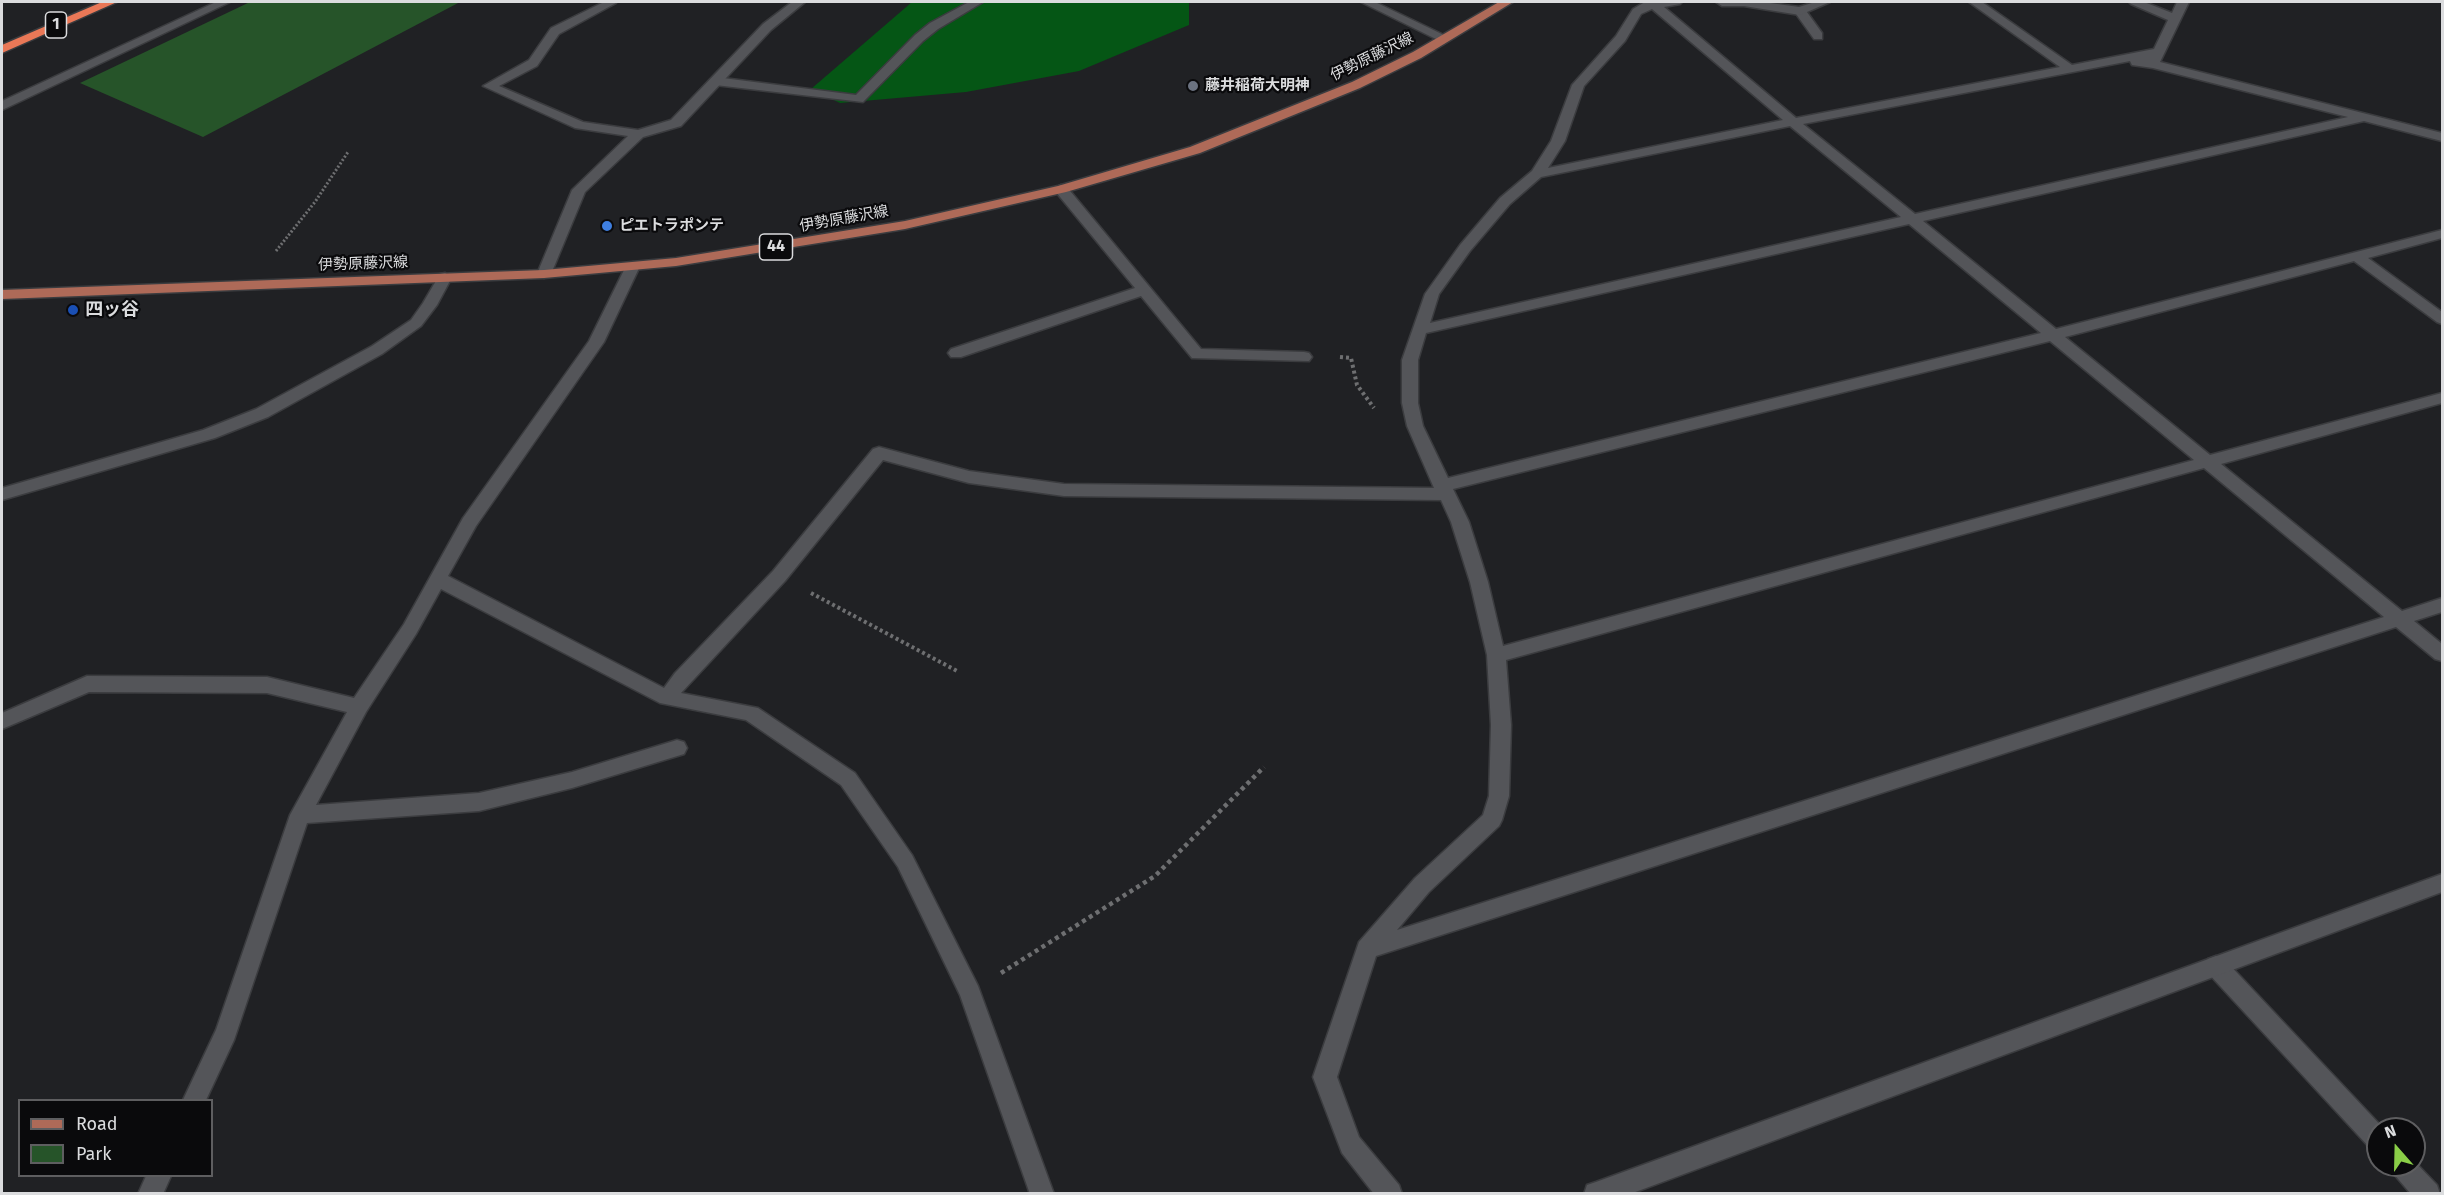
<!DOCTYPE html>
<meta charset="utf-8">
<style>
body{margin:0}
#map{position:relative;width:2444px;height:1195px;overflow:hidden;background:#202124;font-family:"Fira Sans",sans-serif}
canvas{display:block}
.frame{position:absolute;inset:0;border:3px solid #dbdcde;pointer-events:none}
.legend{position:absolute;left:18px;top:1099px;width:195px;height:78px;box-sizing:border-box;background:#0a0a0c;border:2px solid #5e5e60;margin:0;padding:8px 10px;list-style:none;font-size:18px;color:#dbdcde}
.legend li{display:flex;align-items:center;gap:12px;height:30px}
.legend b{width:30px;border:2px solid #5e5e60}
.north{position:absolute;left:2366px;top:1117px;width:60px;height:60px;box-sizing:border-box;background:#0a0a0c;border:2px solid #5e5e60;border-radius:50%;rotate:340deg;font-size:16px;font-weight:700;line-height:24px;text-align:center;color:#dbdcde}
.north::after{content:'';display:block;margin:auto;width:21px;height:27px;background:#8ace47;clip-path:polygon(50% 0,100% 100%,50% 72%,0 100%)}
</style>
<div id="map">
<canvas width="2444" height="1195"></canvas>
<div class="frame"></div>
<ul class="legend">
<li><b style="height:8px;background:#ae6a58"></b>Road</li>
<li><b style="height:16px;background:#265429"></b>Park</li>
</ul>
<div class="north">N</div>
</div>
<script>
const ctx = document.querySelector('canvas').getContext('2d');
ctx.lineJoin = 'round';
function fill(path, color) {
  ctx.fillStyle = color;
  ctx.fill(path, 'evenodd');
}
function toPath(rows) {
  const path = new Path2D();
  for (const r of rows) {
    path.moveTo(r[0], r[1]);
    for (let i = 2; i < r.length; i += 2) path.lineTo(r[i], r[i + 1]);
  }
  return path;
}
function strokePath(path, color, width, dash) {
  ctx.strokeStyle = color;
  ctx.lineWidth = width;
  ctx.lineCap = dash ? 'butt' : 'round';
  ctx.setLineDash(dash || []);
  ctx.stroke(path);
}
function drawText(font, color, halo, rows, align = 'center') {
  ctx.font = font + ' "Fira Sans","Noto Sans JP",sans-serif';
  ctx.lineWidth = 4.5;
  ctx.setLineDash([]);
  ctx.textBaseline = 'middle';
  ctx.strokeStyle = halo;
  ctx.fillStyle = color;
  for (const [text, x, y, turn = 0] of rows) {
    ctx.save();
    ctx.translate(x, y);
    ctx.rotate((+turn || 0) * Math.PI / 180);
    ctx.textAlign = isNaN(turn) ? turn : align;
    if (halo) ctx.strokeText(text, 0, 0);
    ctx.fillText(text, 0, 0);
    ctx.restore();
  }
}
const green = toPath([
 [250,2,460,2,203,137,80,83]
]);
const forest = toPath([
 [912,2,1189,2,1189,25,1079,71,966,92,840,103,811,89]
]);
const pathFar2 = toPath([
 [1207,86,1248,91],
 [276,251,315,202,348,152]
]);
const pathFar1 = toPath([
 [1340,357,1351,358,1357,385,1374,408],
 [811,593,959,672]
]);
const path = toPath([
 [1001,973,1155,876,1264,767]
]);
const lane = toPath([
 [216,2,230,2,2,110,2,101,216,2],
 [969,2,983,2,938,29,923,41,863,102,715,85,709,81,715,77,856,95,915,35,930,23,969,2],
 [1800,7,1804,8,1822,33,1822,39,1814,39,1794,11,1800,7],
 [445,273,452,277,437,305,421,326,382,354,268,417,215,438,2,500,2,488,203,430,256,409,372,346,411,320,423,303,440,274,445,273],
 [2216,956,2224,959,2384,1129,2378,1129,2378,1152,2370,1148,2208,973,2205,966,2208,959,2216,956],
 [2414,1161,2437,1185,2440,1194,2411,1194,2393,1173,2389,1165,2414,1165,2414,1161]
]);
const street = toPath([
 [604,2,616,3,559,34,537,66,499,86,583,122,638,130,671,120,763,24,792,2,805,2,771,30,681,126,643,137,585,192,551,274,544,278,537,274,572,190,628,136,575,128,483,86,529,60,551,28,604,2],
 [1361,2,1375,2,1450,38,1444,42,1440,41,1361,2],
 [1645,2,1682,2,1680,4,1664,7,1796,118,2060,67,1969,2,1982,2,2072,65,2154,49,2168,20,2131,4,2129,2,2144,2,2172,13,2177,2,2189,2,2160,62,2442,133,2442,141,2364,121,1923,221,2056,329,2442,230,2442,238,2368,258,2442,312,2442,324,2437,322,2354,261,2065,337,2210,455,2442,393,2442,403,2221,464,2402,611,2442,598,2442,612,2414,621,2442,644,2442,661,2435,659,2396,627,1376,956,1337,1077,1359,1137,1399,1185,1402,1194,1374,1194,1342,1153,1313,1077,1359,942,1415,878,1483,815,1489,796,1491,725,1487,655,1470,582,1451,522,1441,500,1064,496,969,483,883,460,785,581,681,693,758,708,855,773,912,855,978,986,1054,1194,1030,1194,960,995,898,867,841,785,746,720,660,703,441,589,416,634,366,712,316,805,479,793,572,772,677,740,684,742,687,748,684,754,572,788,479,811,307,823,234,1040,206,1100,183,1100,216,1030,290,815,347,712,267,693,89,692,2,729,2,713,87,676,267,677,354,698,404,624,463,518,589,341,626,266,633,262,640,266,604,342,476,526,448,576,664,688,675,673,773,571,873,449,879,447,969,471,1064,484,1434,488,1407,426,1402,403,1402,360,1425,294,1460,245,1500,198,1532,171,1551,141,1572,85,1616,36,1633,9,1645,2],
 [1652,9,1783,120,1548,168,1565,141,1584,86,1625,41,1641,14,1652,9],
 [2130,61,2132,65,2153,68,2348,117,1915,214,1803,124,2130,61],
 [1790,126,1901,217,1430,323,1439,294,1470,251,1510,204,1541,177,1790,126],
 [1909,224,2041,333,1448,478,1423,426,1418,403,1418,360,1426,333,1909,224],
 [2050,341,2194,460,1503,646,1488,582,1469,522,1453,489,2050,341],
 [2204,468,2384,617,1397,930,1429,892,1499,826,1502,820,1509,796,1511,725,1506,660,2204,468],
 [1716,2,1763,2,1799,7,1815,2,1830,2,1800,15,1744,6,1722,6,1716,2],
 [1061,185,1066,186,1201,349,1304,352,1309,353,1312,357,1309,361,1192,358,1141,296,961,357,951,357,948,353,951,349,1135,288,1056,192,1054,189,1061,185],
 [2442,874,2442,892,1630,1194,1584,1194,1587,1185,1596,1182,2442,874],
 [146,1176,171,1176,163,1194,138,1194,146,1176]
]);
const primary = toPath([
 [1499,2,1513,2,1421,58,1360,88,1200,153,1066,192,905,229,676,266,544,278,2,299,2,290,544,270,676,258,905,221,1058,186,1190,147,1352,82,1413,52,1499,2]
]);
const highway = toPath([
 [102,2,117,2,2,53,2,45,102,2]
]);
const markers = [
 [1193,86,6,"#6b7280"],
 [607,226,6,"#3f7fe0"],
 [73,310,6,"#1a4fb4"]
];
const farStreetnames = [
 ["伊勢原藤沢線",1372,57,-26],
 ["伊勢原藤沢線",844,219,-10],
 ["伊勢原藤沢線",363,264,-2]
];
const farPoinames = [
 ["藤井稲荷大明神",1205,86],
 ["ピエトラポンテ",619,226]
];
const shields = [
 [56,25,21],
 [776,247,33]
];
const shieldNames = [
 ["1",56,25],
 ["44",776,247]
];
const poiNames = [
 ["四ッ谷",85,310]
];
fill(green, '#265429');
fill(forest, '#055615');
strokePath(lane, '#3b3c3f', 3);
strokePath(street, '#3b3c3f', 3);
strokePath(primary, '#3b3c3f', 3);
strokePath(highway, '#3b3c3f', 3);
strokePath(pathFar2, '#6e6f71', 3, [2, 2]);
strokePath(pathFar1, '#6e6f71', 4, [3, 3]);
strokePath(path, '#6e6f71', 4.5, [4, 4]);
fill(lane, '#545559');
fill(street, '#545559');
fill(primary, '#ae6a58');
fill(highway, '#ea7857');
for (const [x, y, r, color] of markers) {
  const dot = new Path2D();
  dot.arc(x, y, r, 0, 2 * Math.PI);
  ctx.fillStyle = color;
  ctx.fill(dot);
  strokePath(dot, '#0a0a0c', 2);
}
drawText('15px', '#dbdcde', '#0a0a0c', farStreetnames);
drawText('bold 15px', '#dbdcde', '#0a0a0c', farPoinames, 'left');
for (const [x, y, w] of shields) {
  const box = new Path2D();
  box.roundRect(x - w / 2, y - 13, w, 26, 4.5);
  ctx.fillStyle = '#0a0a0c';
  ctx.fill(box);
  strokePath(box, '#dbdcde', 1.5);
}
drawText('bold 16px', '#dbdcde', null, shieldNames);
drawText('bold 18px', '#dbdcde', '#0a0a0c', poiNames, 'left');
</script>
